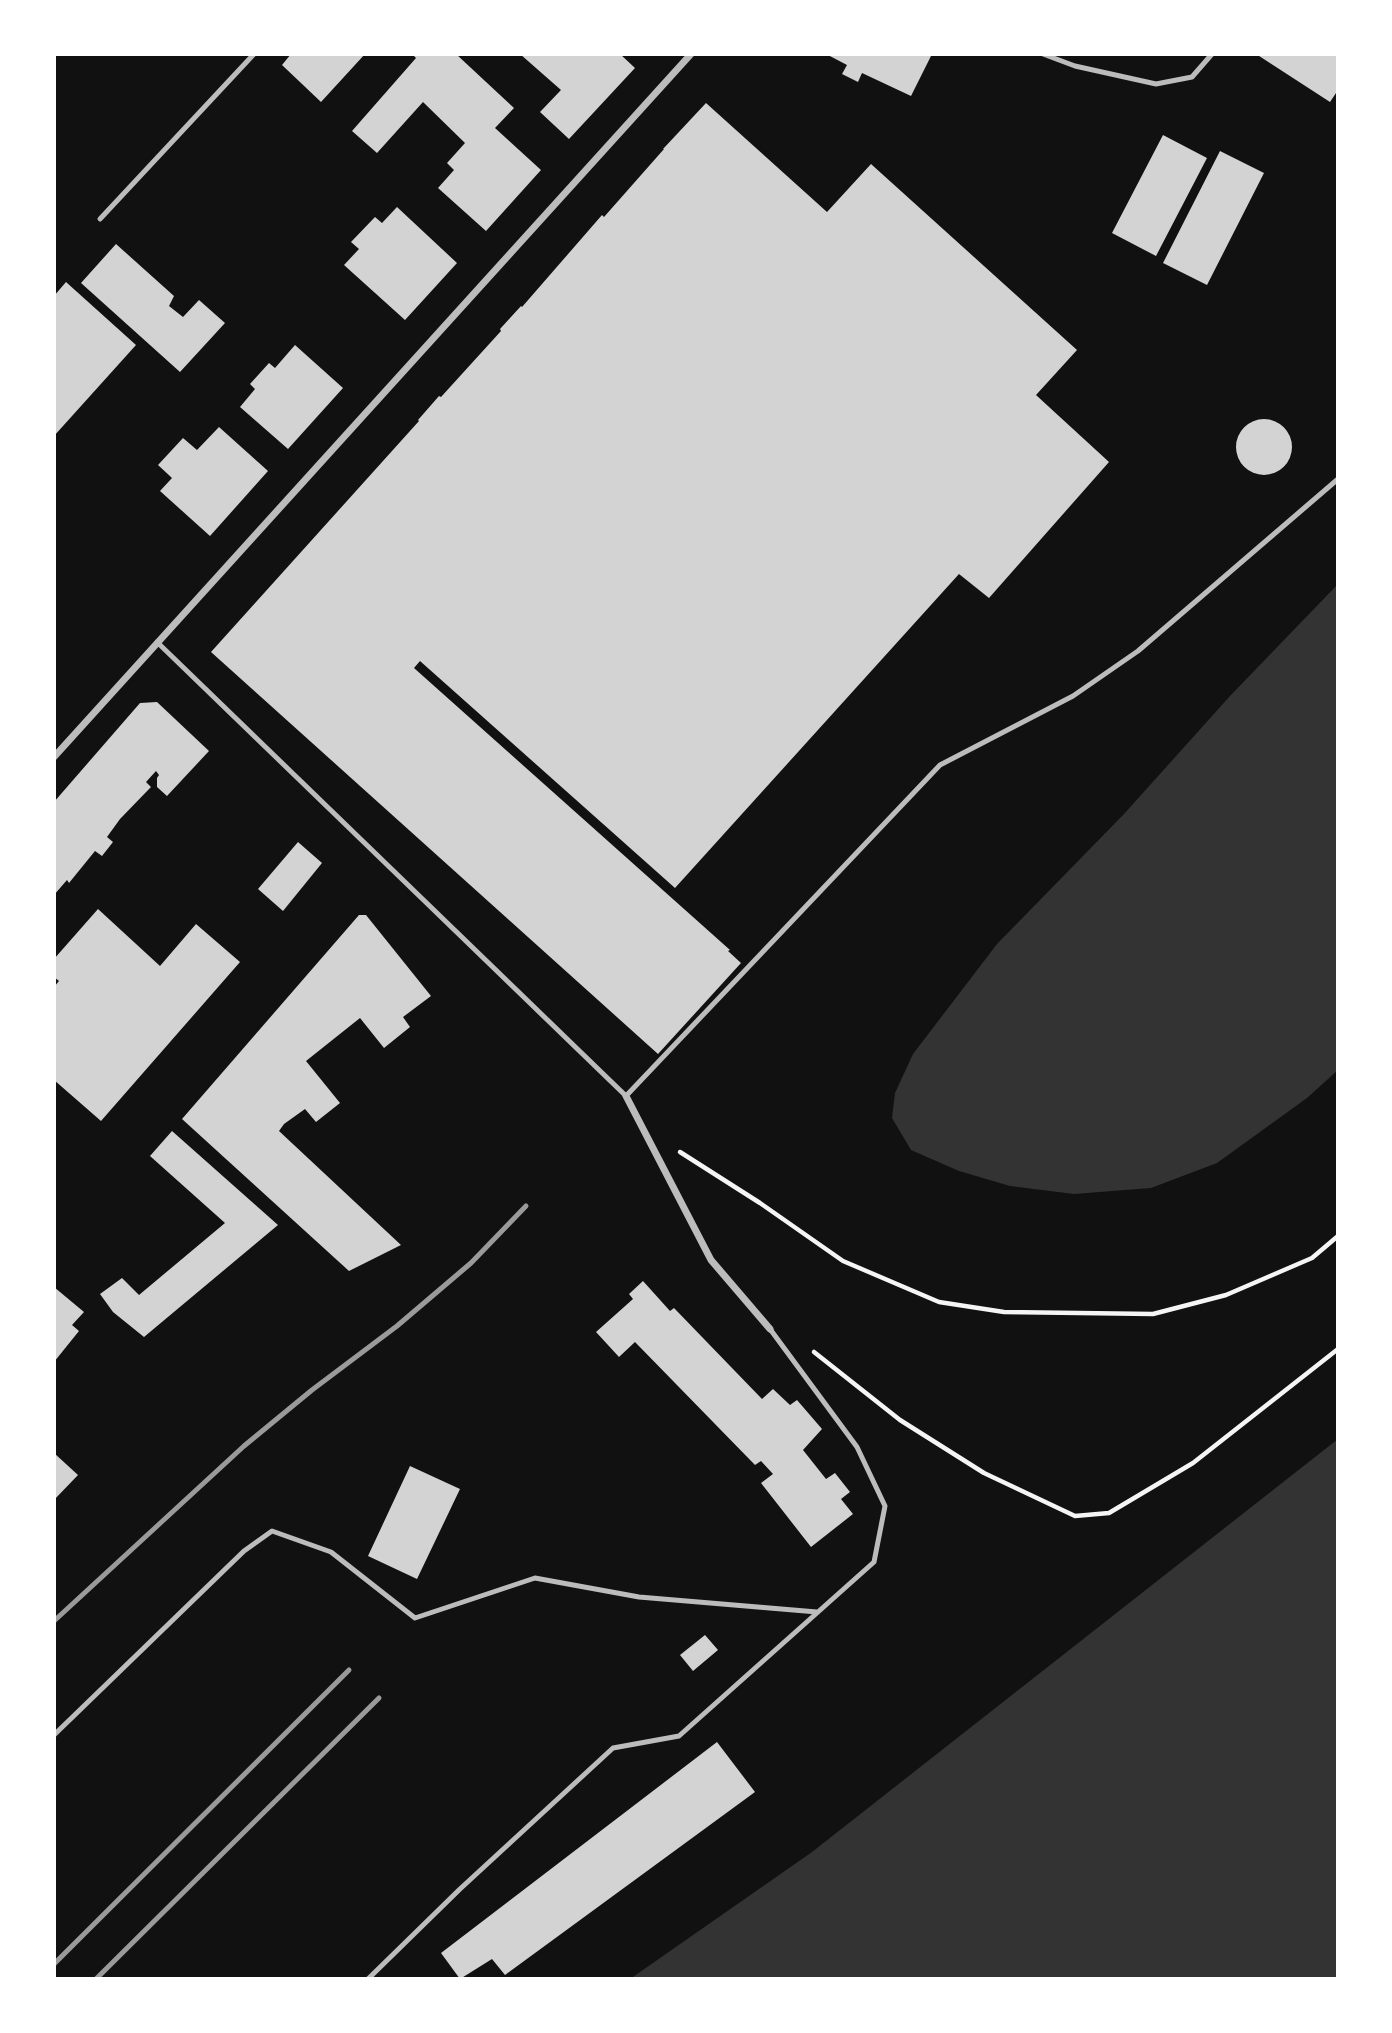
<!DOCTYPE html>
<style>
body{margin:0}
#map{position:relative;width:1392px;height:2033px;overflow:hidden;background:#111;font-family:"Roboto Serif",serif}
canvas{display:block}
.frame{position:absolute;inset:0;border:56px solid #fff;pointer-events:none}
</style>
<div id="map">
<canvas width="1392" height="2033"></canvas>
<div class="frame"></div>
</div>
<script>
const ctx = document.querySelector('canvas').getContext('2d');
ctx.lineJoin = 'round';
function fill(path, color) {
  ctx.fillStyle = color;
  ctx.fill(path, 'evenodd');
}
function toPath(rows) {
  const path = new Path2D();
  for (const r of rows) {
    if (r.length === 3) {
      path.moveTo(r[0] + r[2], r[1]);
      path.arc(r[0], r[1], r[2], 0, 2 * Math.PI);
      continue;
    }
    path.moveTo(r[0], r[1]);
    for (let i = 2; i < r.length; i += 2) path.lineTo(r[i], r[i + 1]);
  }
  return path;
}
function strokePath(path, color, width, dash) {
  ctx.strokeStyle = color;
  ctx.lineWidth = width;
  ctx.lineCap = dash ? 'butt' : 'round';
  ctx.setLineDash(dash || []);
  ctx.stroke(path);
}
const water = toPath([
 [1338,584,1338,1070,1307,1098,1217,1163,1151,1188,1074,1194,1010,1186,959,1171,911,1150,892,1118,895,1093,913,1054,997,944,1124,814,1230,696],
 [1338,1439,1338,1979,630,1979,812,1852]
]);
const building = toPath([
 [291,54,365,54,321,102,282,65],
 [412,54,456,54,514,108,495,128,541,170,486,231,438,188,454,170,447,163,465,143,423,102,377,153,352,131,416,58],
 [520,54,620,54,635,68,569,139,540,112,561,90],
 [826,54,932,54,911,96,862,73,858,82,842,74,847,65],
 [1256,54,1338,54,1338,90,1330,102],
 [706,103,827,212,871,164,1077,350,1036,395,1109,462,989,598,959,574,675,888,420,661,414,668,730,950,728,951,741,963,658,1054,211,652,419,421,418,420,439,396,441,397,501,331,500,329,521,306,522,307,602,215,604,217,664,149,663,149],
 [1163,135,1207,158,1156,256,1112,233],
 [1220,151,1264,173,1207,285,1163,263],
 [397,207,457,263,405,320,344,265,359,249,351,242,375,217,382,223],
 [116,244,174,296,169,306,183,317,199,300,225,323,180,372,81,283],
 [66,282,136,345,54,436,54,296],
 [295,345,343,388,288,449,240,407,255,389,250,384,269,363,275,368],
 [1264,447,28],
 [219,427,268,471,210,536,160,491,172,478,158,465,183,438,197,450],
 [157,702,209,751,167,796,157,787,157,778,159,775,156,771,146,782,151,787,120,819,107,837,113,842,102,856,95,851,69,883,67,880,54,895,54,802,140,703],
 [298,842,322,863,283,911,258,889],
 [98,909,160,966,196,924,240,962,101,1121,54,1080,54,987,59,981,54,977,54,959],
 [359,915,366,915,431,996,403,1017,410,1027,384,1048,360,1018,306,1061,340,1103,316,1122,305,1109,284,1124,279,1131,401,1245,349,1271,182,1119],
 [172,1131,278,1225,144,1337,113,1312,100,1294,122,1278,139,1295,225,1223,150,1156],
 [643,1281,670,1311,674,1308,762,1399,773,1389,790,1405,797,1400,822,1429,803,1450,826,1479,835,1473,850,1492,841,1499,853,1514,811,1547,761,1483,773,1474,761,1461,755,1465,635,1342,619,1357,596,1332,633,1299,629,1294],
 [54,1287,84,1312,72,1325,79,1331,54,1362],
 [54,1453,78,1475,54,1500],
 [410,1466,460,1489,417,1579,368,1556],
 [705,1635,718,1650,693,1671,680,1655],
 [717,1742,755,1792,505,1975,492,1959,460,1979,441,1953]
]);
const path = toPath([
 [680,1152,760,1203,843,1261,939,1302,1004,1312,1153,1314,1226,1295,1312,1258,1338,1236],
 [814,1352,900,1420,984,1473,1075,1516,1109,1513,1193,1463,1338,1349]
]);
const service = toPath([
 [1043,54,1075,66,1156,84,1192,77,1212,54],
 [100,219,254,54],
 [157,642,626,1096,940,765,1073,696,1138,651,1338,479],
 [54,1735,244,1551,272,1531,331,1552,415,1618,535,1578,639,1597,817,1612],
 [368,1979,460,1889,613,1748,679,1736,874,1562,885,1506,857,1447,770,1329]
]);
const minor = toPath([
 [54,757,691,54],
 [626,1096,711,1260,770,1329]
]);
const rail = toPath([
 [54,1621,244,1446,312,1390,397,1326,471,1263,526,1206],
 [54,1964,349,1670],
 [96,1979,379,1698]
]);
fill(water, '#333');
fill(building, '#d3d3d3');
strokePath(path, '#f5f5f5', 4.5);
strokePath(service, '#bcbcbc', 5);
strokePath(minor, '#bcbcbc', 7);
strokePath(rail, '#9a9a9a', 5);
</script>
